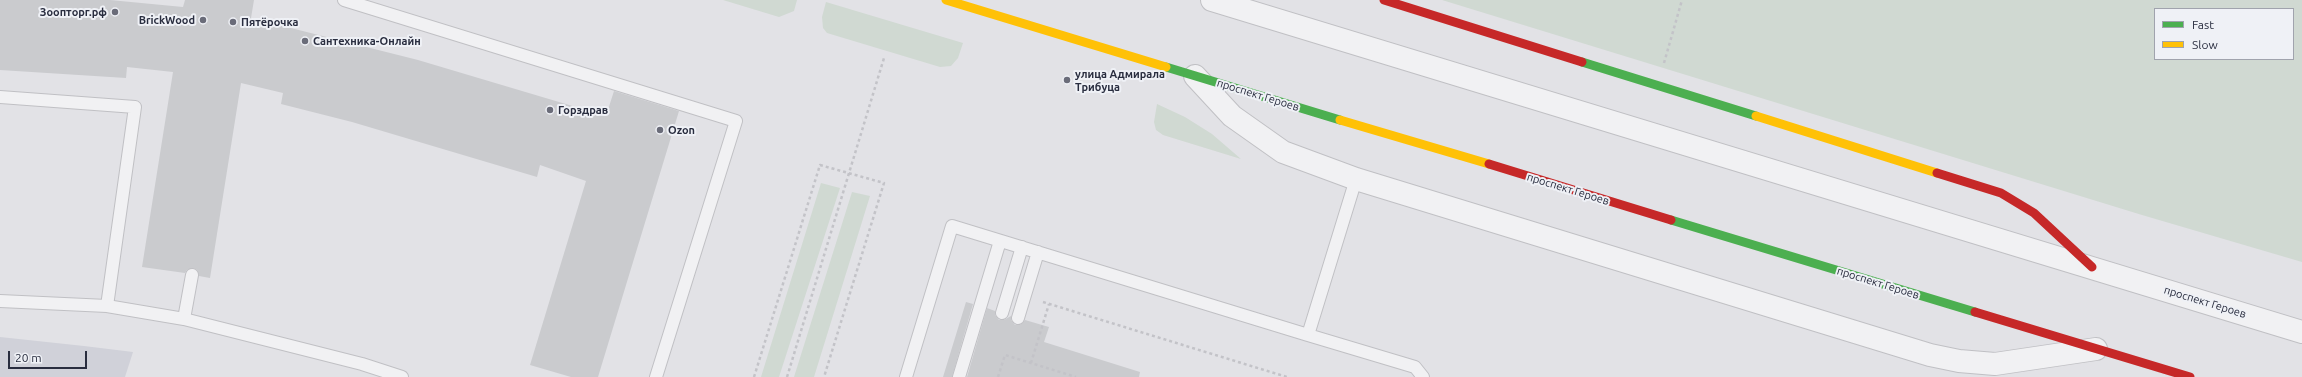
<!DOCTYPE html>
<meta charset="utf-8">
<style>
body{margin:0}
#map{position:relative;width:2302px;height:377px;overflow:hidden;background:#e2e2e6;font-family:Ubuntu,sans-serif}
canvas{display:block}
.legend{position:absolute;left:2154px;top:8px;width:140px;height:52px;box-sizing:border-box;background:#eff1f6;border:1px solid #a0a3ad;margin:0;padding:5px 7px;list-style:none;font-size:12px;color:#292d3f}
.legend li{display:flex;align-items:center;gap:8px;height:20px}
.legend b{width:20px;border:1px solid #a0a3ad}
.scale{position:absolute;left:8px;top:351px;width:79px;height:18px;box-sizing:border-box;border:2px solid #292d3f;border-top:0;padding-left:5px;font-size:12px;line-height:14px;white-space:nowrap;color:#292d3f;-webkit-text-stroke:3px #eff1f6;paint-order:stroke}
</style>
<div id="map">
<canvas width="2302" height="377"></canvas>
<ul class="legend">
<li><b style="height:5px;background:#4caf50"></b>Fast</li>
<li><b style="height:5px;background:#ffc107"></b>Slow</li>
</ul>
<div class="scale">20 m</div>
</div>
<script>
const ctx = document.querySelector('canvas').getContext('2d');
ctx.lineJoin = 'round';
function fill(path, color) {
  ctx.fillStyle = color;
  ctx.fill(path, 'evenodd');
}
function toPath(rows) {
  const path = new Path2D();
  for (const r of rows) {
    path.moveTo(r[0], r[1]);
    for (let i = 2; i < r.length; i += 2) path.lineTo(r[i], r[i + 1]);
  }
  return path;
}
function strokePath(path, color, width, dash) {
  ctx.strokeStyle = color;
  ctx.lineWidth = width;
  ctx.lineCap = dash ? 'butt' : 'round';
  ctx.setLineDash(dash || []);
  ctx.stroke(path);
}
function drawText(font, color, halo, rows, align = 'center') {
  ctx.font = font + ' Ubuntu,sans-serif';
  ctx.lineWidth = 4;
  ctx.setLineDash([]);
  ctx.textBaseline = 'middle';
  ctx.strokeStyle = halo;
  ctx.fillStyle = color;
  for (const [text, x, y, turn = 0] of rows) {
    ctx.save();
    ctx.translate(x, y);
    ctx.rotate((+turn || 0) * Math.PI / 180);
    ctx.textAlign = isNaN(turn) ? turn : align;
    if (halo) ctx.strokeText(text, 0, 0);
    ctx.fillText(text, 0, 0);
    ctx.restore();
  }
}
const built = toPath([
 [0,337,84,346,133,352,125,377,0,377]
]);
const green = toPath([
 [723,0,797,0,794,11,779,17],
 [1442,0,2302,0,2302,262,2142,215],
 [2155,9,2293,9,2293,59,2155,59],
 [826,2,963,43,958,58,951,66,940,67,827,33,823,28,822,17],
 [1157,104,1185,117,1212,134,1241,159,1163,135,1156,130,1154,122],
 [821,183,840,188,779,377,761,377],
 [852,192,870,196,814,377,794,377]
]);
const building = toPath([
 [0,0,110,0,183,7,185,0,254,0,251,18,418,60,606,116,614,91,679,111,598,377,571,377,530,365,586,181,540,165,537,177,352,122,281,104,283,93,241,83,210,278,199,276,197,270,193,268,187,270,185,273,142,267,173,72,127,67,126,78,0,70],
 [966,302,973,304,952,377,943,377],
 [987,308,995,311,995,315,999,320,1004,320,1011,316,1011,320,1015,325,1020,325,1025,320,1049,327,1044,342,1140,372,1139,377,967,377]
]);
const path = toPath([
 [1664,63,1682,0],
 [1043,302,1287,377],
 [1031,363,1049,304],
 [754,377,820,165,884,183,824,377],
 [787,377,884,58],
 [998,377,1005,355,1076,377]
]);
const lane = toPath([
 [344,0,736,121,656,377],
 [0,97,135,107,107,306],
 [1356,179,1308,335,1415,367,1423,377],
 [0,301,107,306,184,319,362,364,402,377],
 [1002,313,1022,247],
 [1018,318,1038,252],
 [184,319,192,275],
 [906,377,952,226,1308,335],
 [959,377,1000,241]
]);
const street = toPath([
 [1212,0,2302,332],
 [1195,76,1232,116,1283,152,1356,179,1930,355,1959,361,1995,364,2096,349]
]);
const fast = toPath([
 [1582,62,1756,116],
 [1166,67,1340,120],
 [1671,220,1975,312]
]);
const slow = toPath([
 [946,0,1166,67],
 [1756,116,1937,173],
 [1340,120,1489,164]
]);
const jam = toPath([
 [1384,0,1582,62],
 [1489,164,1671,220],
 [1937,173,2001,193,2034,213,2092,267],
 [1975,312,2190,377]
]);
const markers = [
 [115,12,4,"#6a6c79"],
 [203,20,4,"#6a6c79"],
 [233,22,4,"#6a6c79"],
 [305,41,4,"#6a6c79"],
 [1067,80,4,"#6a6c79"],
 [550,110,4,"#6a6c79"],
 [660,130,4,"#6a6c79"]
];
const poiNames = [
 ["Зоопторг.рф",107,12,"right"],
 ["BrickWood",195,20,"right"],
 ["Пятёрочка",241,22],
 ["Сантехника-Онлайн",313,41],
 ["улица Адмирала",1075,74],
 ["Трибуца",1075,87],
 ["Горздрав",558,110],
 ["Ozon",668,130]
];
const streetNames = [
 ["проспект Героев",1258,95,17],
 ["проспект Героев",1568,189,17],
 ["проспект Героев",1878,283,17],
 ["проспект Героев",2205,302,17]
];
fill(built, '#d0d1d9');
fill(green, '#d0d9d2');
fill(building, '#cacbce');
strokePath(lane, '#c0c0c4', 14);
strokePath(street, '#c0c0c4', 24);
strokePath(path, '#c3c3c8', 2.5, [3, 3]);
strokePath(lane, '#f1f1f3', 12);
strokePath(street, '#f1f1f3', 22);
strokePath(fast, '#4caf50', 9);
strokePath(slow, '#ffc107', 9);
strokePath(jam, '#c62828', 9);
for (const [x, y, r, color] of markers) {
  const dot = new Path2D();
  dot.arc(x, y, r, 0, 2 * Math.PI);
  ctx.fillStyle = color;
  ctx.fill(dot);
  strokePath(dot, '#eff1f6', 1.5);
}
drawText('bold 11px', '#292d3f', '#eff1f6', poiNames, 'left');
drawText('11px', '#292d3f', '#eff1f6', streetNames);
</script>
